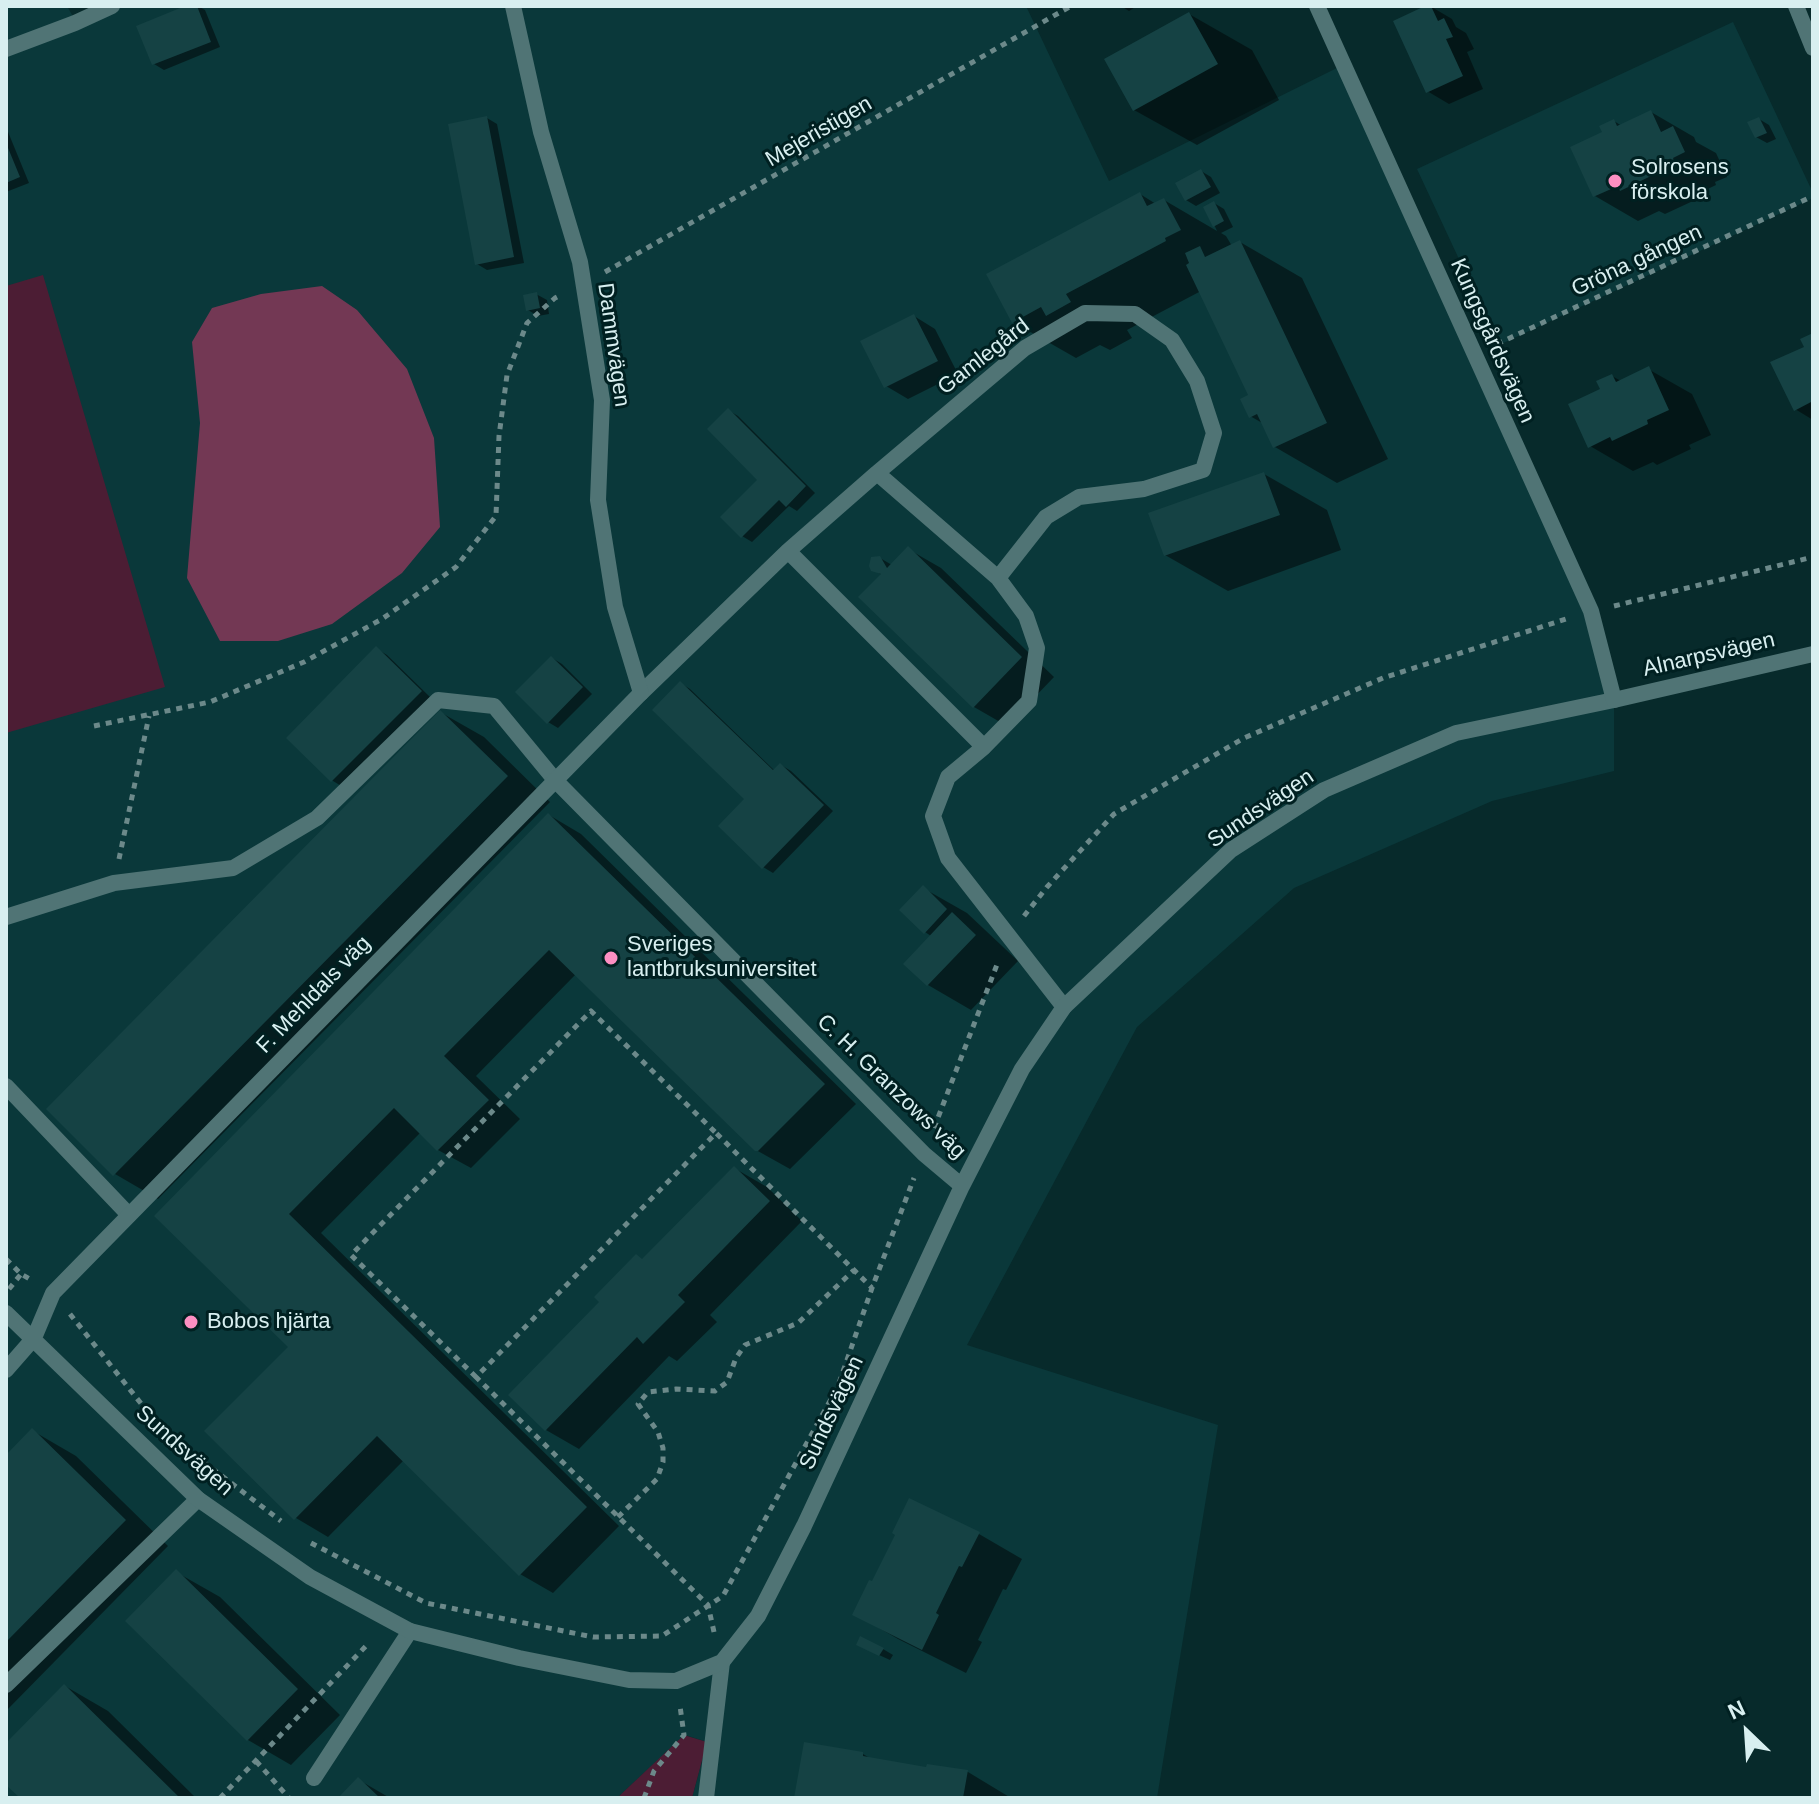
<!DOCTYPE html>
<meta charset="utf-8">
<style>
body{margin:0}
#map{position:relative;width:1819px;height:1804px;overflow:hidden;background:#072a2b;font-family:Helvetica,sans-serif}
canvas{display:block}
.frame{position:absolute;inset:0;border:8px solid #d8eff0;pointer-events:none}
.north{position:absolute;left:1707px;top:1692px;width:80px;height:80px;-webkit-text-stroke:6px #002021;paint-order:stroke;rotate:335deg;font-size:22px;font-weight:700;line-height:32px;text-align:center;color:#d8eff0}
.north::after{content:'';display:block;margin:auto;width:28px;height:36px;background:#d8eff0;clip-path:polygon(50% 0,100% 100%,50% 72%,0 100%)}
</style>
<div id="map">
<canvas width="1819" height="1804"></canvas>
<div class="frame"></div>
<div class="north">N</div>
</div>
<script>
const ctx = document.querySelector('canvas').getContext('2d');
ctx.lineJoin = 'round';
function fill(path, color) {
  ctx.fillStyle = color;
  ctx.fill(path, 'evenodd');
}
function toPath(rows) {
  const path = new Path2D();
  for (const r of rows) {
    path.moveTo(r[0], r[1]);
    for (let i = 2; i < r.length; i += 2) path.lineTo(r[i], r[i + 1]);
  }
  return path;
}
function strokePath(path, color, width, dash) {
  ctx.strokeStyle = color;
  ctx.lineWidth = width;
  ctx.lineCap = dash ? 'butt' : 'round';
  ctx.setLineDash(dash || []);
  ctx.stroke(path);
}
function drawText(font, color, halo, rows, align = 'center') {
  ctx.font = font + ' Helvetica,sans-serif';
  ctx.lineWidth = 6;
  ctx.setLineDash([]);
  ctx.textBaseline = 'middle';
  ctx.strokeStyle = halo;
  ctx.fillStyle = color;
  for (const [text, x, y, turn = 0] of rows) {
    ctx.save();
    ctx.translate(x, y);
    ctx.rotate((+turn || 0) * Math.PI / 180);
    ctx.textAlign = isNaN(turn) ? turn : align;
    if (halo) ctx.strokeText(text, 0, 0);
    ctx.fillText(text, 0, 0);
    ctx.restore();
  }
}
const built = toPath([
 [6,6,67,6,76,22,112,6,1026,6,1109,181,1343,65,1591,611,1614,700,1614,771,1492,801,1294,888,1137,1027,967,1345,1218,1425,1157,1798,692,1798,707,1742,685,1735,617,1798,6,1798],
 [1733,22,1813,193,1813,198,1499,345,1417,169]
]);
const green = toPath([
 [43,275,165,687,6,733,6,286],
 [684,1735,707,1742,692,1798,617,1798]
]);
const water = toPath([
 [322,286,357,310,407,369,434,438,440,527,402,573,332,624,278,641,220,641,187,578,200,423,192,342,212,308,261,294]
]);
const shadow = toPath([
 [191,6,198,6,205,10,220,47,164,70,154,64],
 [1121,6,1137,6,1129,11],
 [1430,6,1452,19,1456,27,1466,33,1474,49,1467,52,1483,89,1449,104,1427,91],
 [1189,14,1252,50,1279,100,1197,145,1134,110],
 [1651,112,1694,137,1696,142,1716,153,1727,177,1715,182,1716,185,1691,197,1693,201,1665,214,1659,211,1638,221,1595,196,1605,133,1614,121,1622,126],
 [487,118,497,124,524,263,487,270,477,264],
 [1759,119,1769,125,1776,139,1767,143,1756,137],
 [6,127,29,183,6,192],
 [1201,171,1211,177,1220,193,1196,206,1186,200],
 [1140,194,1156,204,1164,200,1217,231,1206,207,1214,203,1224,209,1233,227,1221,233,1226,236,1232,246,1240,242,1302,278,1388,459,1337,483,1275,447,1264,424,1250,416,1251,396,1201,291,1127,330,1132,338,1110,350,1100,345,1076,358,1013,322],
 [536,294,547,300,549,314,538,316,528,310],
 [914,316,935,329,958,374,908,399,886,386],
 [1813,335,1813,420,1795,409,1806,348],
 [1648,369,1692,394,1711,435,1689,445,1691,449,1657,465,1653,462,1633,471,1590,446,1603,390,1612,376,1621,381],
 [728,410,738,416,815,493,797,511,789,506,752,542,742,536,760,480],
 [1264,474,1327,510,1341,550,1228,591,1165,555],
 [908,549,941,568,1054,677,1007,726,974,707,882,575,872,569,880,558,892,565],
 [377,649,387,655,430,697,343,787,333,781,289,738],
 [552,658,562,664,592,694,558,728,548,722],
 [680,683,690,689,775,771,781,765,791,771,833,811,773,873,763,867,747,799],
 [440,712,484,737,550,802,158,1199,115,1174],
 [549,815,581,834,856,1104,790,1169,756,1150,576,974,476,1076,520,1119,471,1168,438,1150,421,1132,321,1233,619,1526,553,1593,520,1574,404,1460,328,1537,296,1518,207,1431,290,1347,157,1216],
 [923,888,967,913,1018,961,971,1010,928,985,931,936,925,932],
 [734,1168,767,1187,802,1221,710,1315,717,1322,677,1361,669,1356,579,1449,546,1430,644,1260],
 [33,1431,76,1456,168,1546,7,1710,6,1458],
 [897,1534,979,1534,1022,1559,1006,1590,1003,1589,978,1640,982,1642,966,1673,898,1639,855,1614,873,1584],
 [176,1572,220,1597,340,1715,291,1765,248,1740],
 [883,1649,893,1655,890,1660,868,1650],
 [65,1686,108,1711,196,1798,22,1798,6,1782,6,1745],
 [863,1754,873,1760,928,1769,929,1766,968,1772,1011,1798,796,1798],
 [359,1780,390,1798,341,1798]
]);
const building = toPath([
 [185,6,197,6,211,42,152,65,136,26],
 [1425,6,1431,6,1438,21,1444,18,1453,37,1446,39,1463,76,1426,93,1393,21],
 [1189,12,1218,64,1133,111,1104,59],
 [1651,110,1661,132,1673,126,1685,152,1673,158,1674,160,1649,172,1651,176,1620,191,1618,186,1593,197,1570,147,1602,132,1599,126,1614,119,1617,126],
 [487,116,514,257,475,265,448,124],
 [1759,117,1767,133,1755,138,1747,122],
 [6,143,20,177,6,183],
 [1201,169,1211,187,1185,201,1175,183],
 [1140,192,1147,206,1164,198,1181,230,1165,238,1166,241,1066,294,1071,302,1046,316,1041,307,1012,323,986,274],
 [1214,201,1224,221,1213,227,1203,207],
 [1240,240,1327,423,1273,448,1257,414,1249,418,1240,399,1248,395,1186,265,1189,263,1185,253,1200,246,1205,257],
 [537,292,540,308,526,311,523,295],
 [914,314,938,361,884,388,860,341],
 [1813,333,1813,401,1794,411,1770,362,1804,347,1800,339],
 [1649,366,1669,410,1647,420,1648,424,1612,441,1610,437,1588,448,1568,404,1600,389,1596,381,1612,374,1616,382],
 [728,408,806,486,786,507,779,500,741,538,720,517,757,480,707,429],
 [1264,472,1280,515,1164,556,1148,513],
 [908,546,1022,657,973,708,858,597,881,574,871,571,869,566,871,557,880,556,887,568],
 [376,646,422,691,331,782,286,738],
 [551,656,583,687,547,724,515,692],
 [680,681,773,770,780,763,824,805,762,869,718,826,744,799,652,710],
 [440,710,508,776,113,1176,46,1109],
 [548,813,825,1084,758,1151,755,1151,549,950,444,1056,489,1100,437,1151,394,1108,289,1214,587,1507,519,1576,377,1436,294,1520,204,1431,288,1347,154,1216],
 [923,885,947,909,924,934,899,910],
 [952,912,976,935,927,986,903,964],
 [734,1166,770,1201,678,1295,685,1302,643,1344,637,1337,545,1431,508,1395,599,1302,594,1297,636,1254,642,1259],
 [32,1428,126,1520,6,1642,6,1455],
 [909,1498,980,1532,962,1567,959,1566,936,1613,939,1615,922,1650,852,1615,869,1580,872,1581,895,1535,892,1533],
 [176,1569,298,1689,247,1741,125,1621],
 [860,1636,884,1648,879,1656,856,1645],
 [64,1684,180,1798,20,1798,6,1785,6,1743],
 [804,1742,863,1752,863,1756,926,1767,927,1764,968,1770,963,1798,794,1798],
 [358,1777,380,1798,338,1798]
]);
const path = toPath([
 [605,272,1071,6],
 [1497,344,1813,196],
 [1614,606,1813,557],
 [94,726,210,702,304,662,382,619,456,567,496,516,499,436,507,375,527,323,555,298,561,295],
 [119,859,149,716],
 [1024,916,1047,887,1114,814,1244,738,1383,678,1566,619],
 [934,1128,998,962],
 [6,1259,21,1274,33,1281],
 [9,1289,21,1274],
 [70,1314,143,1406],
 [476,1377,351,1255,591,1011,716,1133],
 [839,1383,872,1288,914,1178],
 [193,1454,281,1521],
 [618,1517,657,1479,663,1462,663,1448,658,1432,638,1404,648,1392,676,1389,715,1391,727,1382,736,1358,745,1345,798,1323,854,1270],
 [311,1543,426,1603,593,1637,662,1636,723,1596,831,1399],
 [714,1632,708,1605,476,1377,716,1133,872,1288],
 [256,1761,289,1798],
 [220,1798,366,1646],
 [644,1798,654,1771,684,1735,680,1706]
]);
const service = toPath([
 [877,473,1025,348,1085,313,1135,314,1172,340,1197,381,1214,433,1203,470,1144,489,1079,497,1046,517,998,578],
 [788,551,984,747],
 [641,693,788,551,877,473,998,578,1026,616,1037,648,1029,701,984,747,948,777,933,816,948,858,1064,1007],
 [6,917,114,883,233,868,317,818,438,700,494,706,555,780],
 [6,1086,129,1215],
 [6,1685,198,1499],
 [314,1778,410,1631],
 [706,1798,722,1662]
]);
const minor = toPath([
 [1796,6,1813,48],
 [6,49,75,23,112,6],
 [555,780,924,1154,962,1186],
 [6,1313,198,1499,310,1577,410,1631,519,1658,629,1680,676,1681,722,1662,758,1616,804,1526,962,1186,1022,1069,1064,1007,1231,850,1324,790,1456,733,1614,700],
 [6,1370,34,1338,53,1293,641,693,615,607,598,500,602,400,580,262,541,132,513,6]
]);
const tertiary = toPath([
 [1317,6,1591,611,1614,700,1813,654]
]);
const markers = [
 [1615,181,8,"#fc8fc2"],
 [611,958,8,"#fc8fc2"],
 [191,1322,8,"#fc8fc2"]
];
const streetNames = [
 ["Mejeristigen",819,132,-30],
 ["Gröna gången",1637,261,-25],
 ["Kungsgårdsvägen",1492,341,66],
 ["Dammvägen",613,345,82],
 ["Gamlegård",984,357,-38],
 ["Alnarpsvägen",1709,655,-13],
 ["Sundsvägen",1261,809,-34],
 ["F. Mehldals väg",314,995,-46],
 ["C. H. Granzows väg",891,1087,44],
 ["Sundsvägen",832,1413,-65],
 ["Sundsvägen",184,1451,42]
];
const poiNames = [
 ["Solrosens",1631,168],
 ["förskola",1631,193],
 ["Sveriges",627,945],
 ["lantbruksuniversitet",627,970],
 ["Bobos hjärta",207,1322]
];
fill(built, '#0a383a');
fill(green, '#4c1d34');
fill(water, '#733854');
fill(shadow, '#0007');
fill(building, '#154244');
strokePath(path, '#6c898a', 5, [6, 6]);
strokePath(service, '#507475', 16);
strokePath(minor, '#507475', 16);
strokePath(tertiary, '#507475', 16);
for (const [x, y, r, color] of markers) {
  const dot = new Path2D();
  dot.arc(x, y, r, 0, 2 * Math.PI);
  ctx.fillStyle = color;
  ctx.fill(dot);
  strokePath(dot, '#002021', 3);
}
drawText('22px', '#d8eff0', '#002021', streetNames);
drawText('22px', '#d8eff0', '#002021', poiNames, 'left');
</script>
